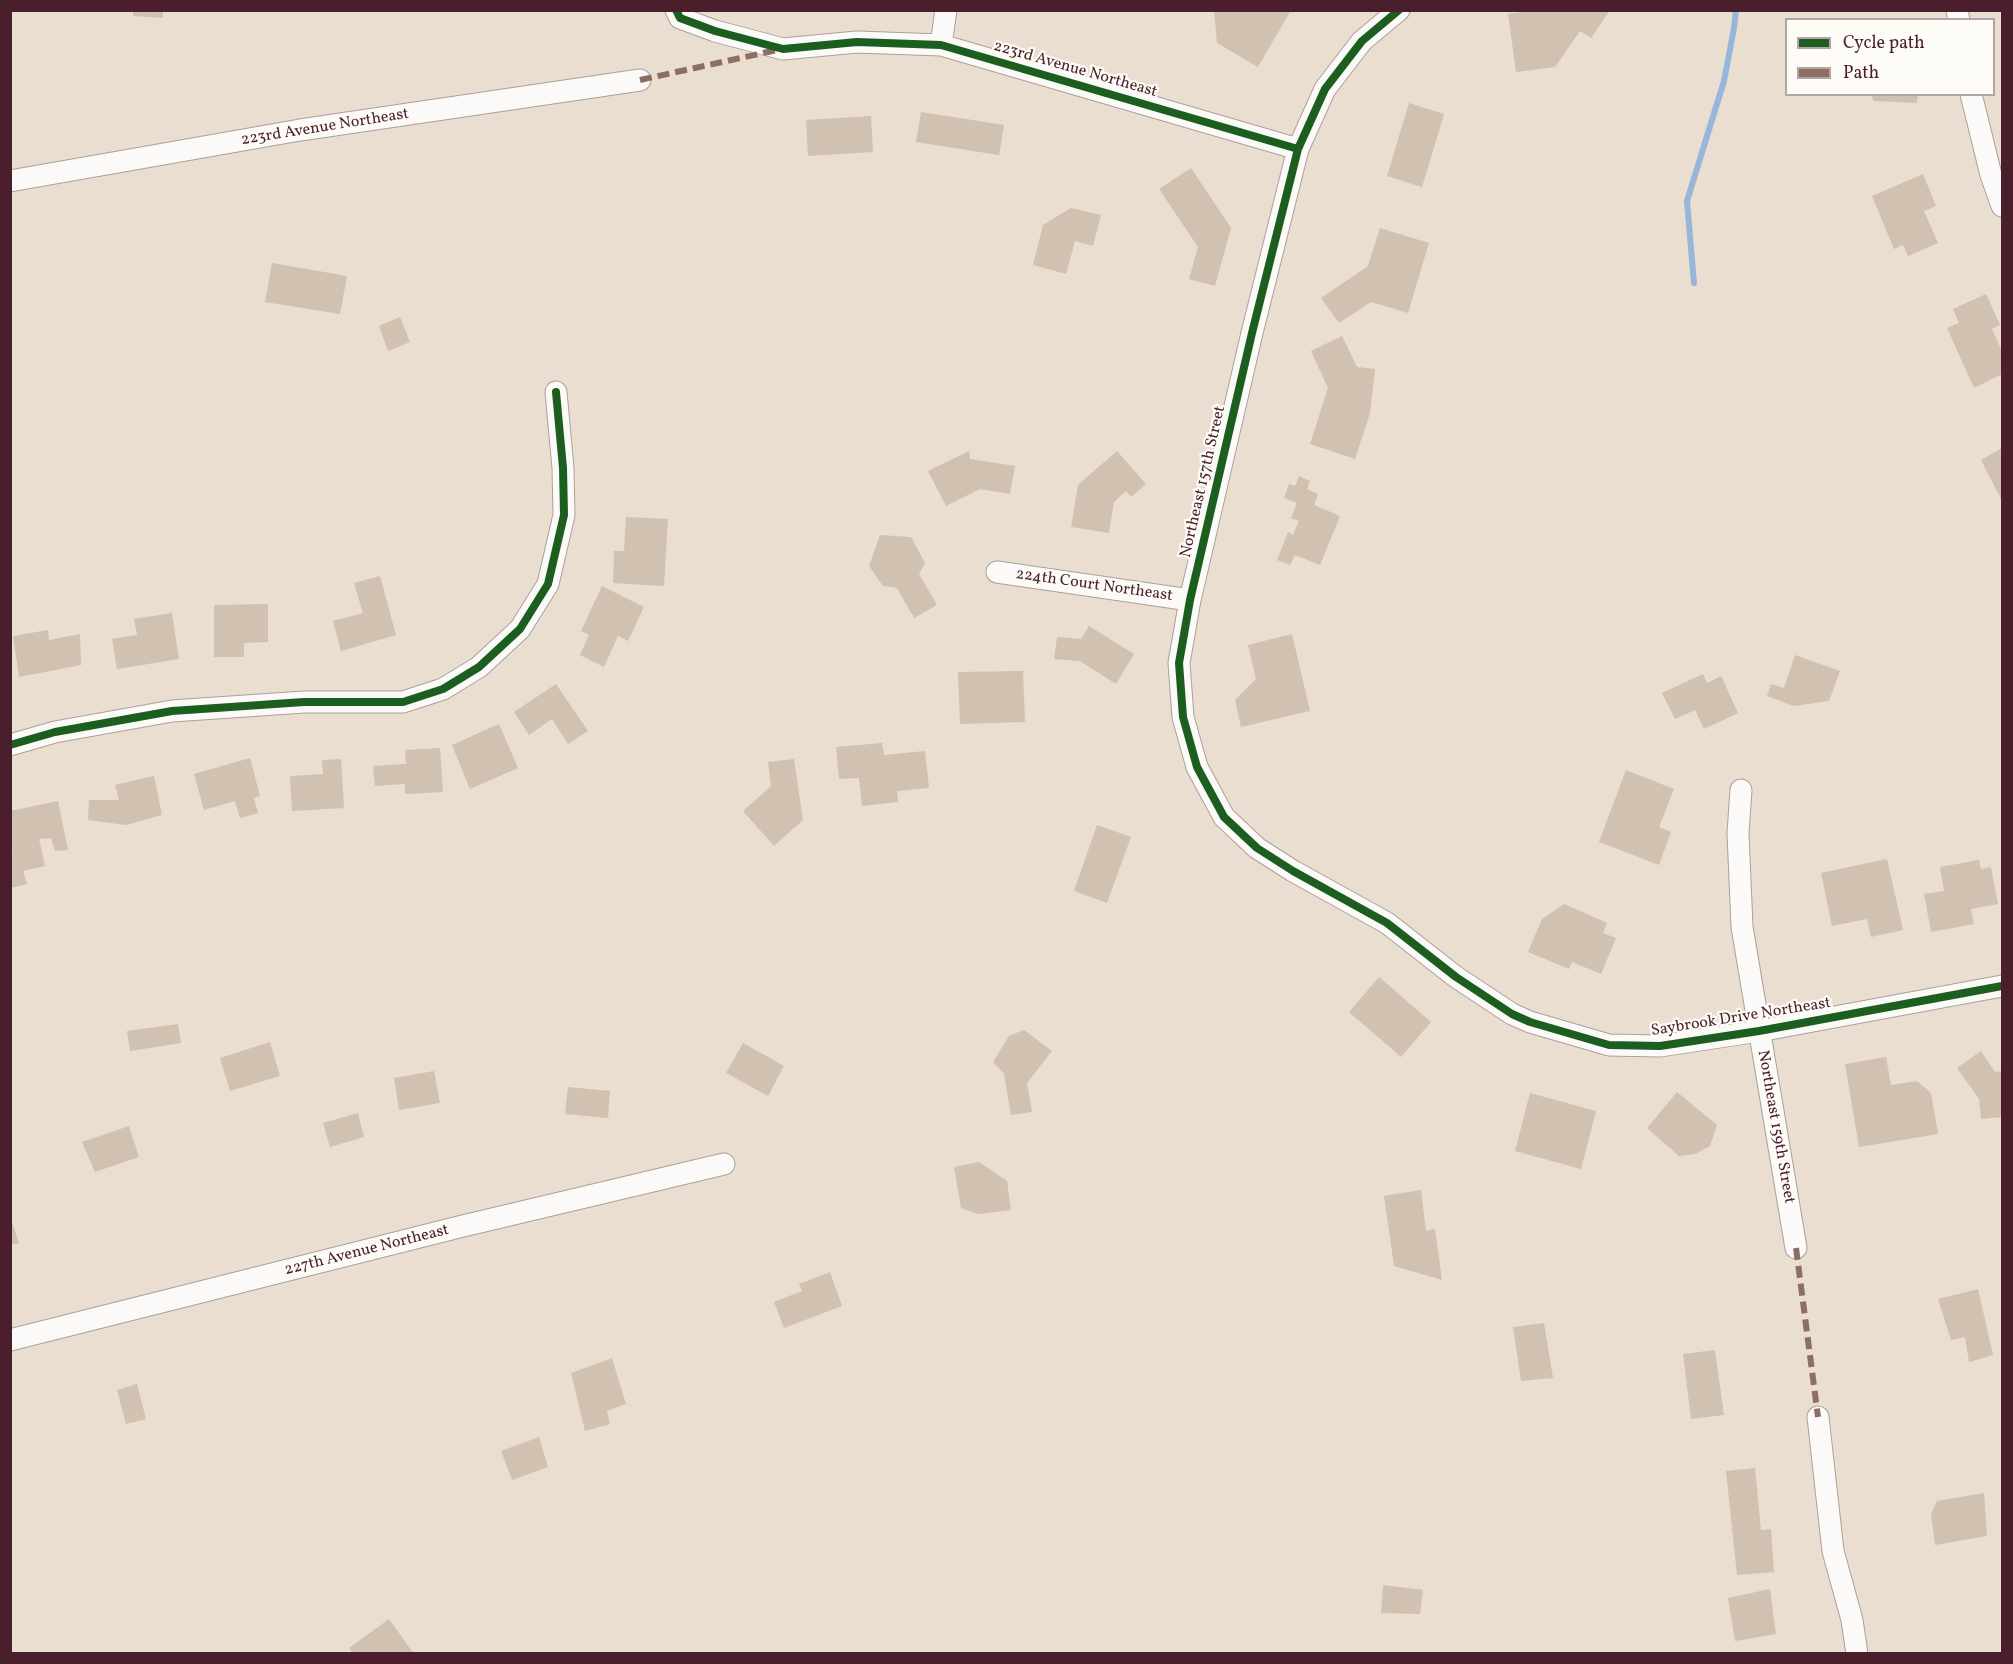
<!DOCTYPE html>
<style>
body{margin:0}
#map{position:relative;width:2013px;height:1664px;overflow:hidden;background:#e9decf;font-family:Vollkorn,serif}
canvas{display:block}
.frame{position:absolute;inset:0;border:12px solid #4a1f2b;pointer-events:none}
.legend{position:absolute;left:1785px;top:18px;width:210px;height:78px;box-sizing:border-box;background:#fdfcf7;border:2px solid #b5a4a5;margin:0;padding:8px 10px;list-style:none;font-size:18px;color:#4a1f2b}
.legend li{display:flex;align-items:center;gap:12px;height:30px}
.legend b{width:30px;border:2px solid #b5a4a5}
</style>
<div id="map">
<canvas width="2013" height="1664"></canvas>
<div class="frame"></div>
<ul class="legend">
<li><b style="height:8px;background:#1b5e20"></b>Cycle path</li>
<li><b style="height:8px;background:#8d6e63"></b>Path</li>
</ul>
</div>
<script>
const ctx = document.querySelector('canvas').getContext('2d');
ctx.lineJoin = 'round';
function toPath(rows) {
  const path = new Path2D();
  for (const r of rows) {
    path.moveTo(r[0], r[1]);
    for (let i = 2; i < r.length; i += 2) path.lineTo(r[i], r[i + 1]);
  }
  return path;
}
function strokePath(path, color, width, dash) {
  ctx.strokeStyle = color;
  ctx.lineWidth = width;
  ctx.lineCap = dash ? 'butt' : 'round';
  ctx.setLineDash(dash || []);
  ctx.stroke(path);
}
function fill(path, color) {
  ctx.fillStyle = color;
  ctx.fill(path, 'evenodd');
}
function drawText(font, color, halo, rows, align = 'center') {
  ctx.font = font + ' Vollkorn,serif';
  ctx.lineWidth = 4.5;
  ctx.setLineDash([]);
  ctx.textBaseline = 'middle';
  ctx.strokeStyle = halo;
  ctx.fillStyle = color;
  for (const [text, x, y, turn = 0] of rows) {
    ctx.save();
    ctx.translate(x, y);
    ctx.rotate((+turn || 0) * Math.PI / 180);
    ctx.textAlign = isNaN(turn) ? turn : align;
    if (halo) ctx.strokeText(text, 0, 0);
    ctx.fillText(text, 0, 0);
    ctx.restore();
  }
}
const stream = toPath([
 [1694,283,1687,201,1724,81,1734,28,1736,10]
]);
const building = toPath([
 [133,10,163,10,163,18,133,16],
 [1214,10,1291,10,1258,67,1217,43],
 [1534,10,1610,10,1591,38,1580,31,1555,67,1516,72,1508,14],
 [1870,94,1918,94,1917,103,1874,101],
 [1409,103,1444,114,1422,187,1387,176],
 [921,112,1004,125,999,155,916,142],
 [871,116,873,152,808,156,806,120],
 [1191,168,1231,228,1215,286,1189,279,1198,247,1159,189],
 [1923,174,1936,206,1924,211,1938,243,1908,256,1903,245,1894,249,1872,196],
 [1071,208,1101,215,1093,246,1075,241,1066,274,1033,265,1043,225],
 [1380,228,1429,243,1408,313,1371,302,1339,323,1321,298,1368,266],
 [272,263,347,276,340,314,265,302],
 [1986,294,2000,325,1992,329,2002,351,2002,374,1974,388,1947,328,1959,323,1953,309],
 [400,317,410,342,388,351,379,326],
 [1342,336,1357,367,1375,369,1370,413,1355,459,1310,444,1328,388,1311,351],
 [2002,448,2002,501,1981,460],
 [969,451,970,459,1015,466,1010,494,980,489,946,506,928,471],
 [1117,451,1146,484,1131,497,1126,491,1114,502,1109,533,1071,527,1078,485],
 [1299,476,1310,481,1307,489,1318,494,1314,505,1340,516,1320,565,1295,555,1290,565,1277,560,1288,532,1293,535,1299,521,1291,518,1297,503,1284,498,1289,484,1295,486],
 [626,517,668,519,664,586,613,583,614,551,624,551],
 [880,535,911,537,925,563,919,574,937,605,914,618,897,588,883,586,869,566],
 [380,576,396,635,341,651,333,621,363,613,354,583],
 [602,586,644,607,628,641,618,636,604,667,580,655,589,635,581,631],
 [268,604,268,642,244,643,244,657,214,657,214,605],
 [172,613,179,659,117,669,112,639,137,635,134,619],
 [1089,626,1134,654,1116,684,1080,661,1054,659,1057,637,1081,639],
 [48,630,49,640,80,634,81,665,19,677,13,636],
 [1292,634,1310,711,1241,727,1235,700,1256,679,1248,645],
 [1795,655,1840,671,1829,701,1794,706,1767,696,1771,684,1784,688],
 [1023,671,1025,722,960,724,958,672],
 [1703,674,1707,683,1721,676,1738,713,1704,729,1695,710,1675,719,1662,693],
 [556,684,588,731,568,744,552,719,529,735,514,712],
 [499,724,518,768,470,789,452,745],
 [882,743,884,755,925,751,929,788,897,791,898,802,862,806,859,778,839,779,836,747],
 [440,748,443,792,405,794,405,784,375,786,373,766,406,764,405,750],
 [250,758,260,796,254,798,258,813,240,818,235,801,204,810,194,774],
 [341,759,344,808,292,811,290,776,323,774,322,760],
 [794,759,803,820,774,846,743,811,771,786,768,762],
 [1626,770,1674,789,1659,827,1671,832,1659,865,1599,842],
 [154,776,162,815,126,825,88,820,89,800,119,800,115,785],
 [58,801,68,850,55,851,51,838,39,839,45,866,23,871,27,884,10,888,10,855,13,854,10,840,10,811],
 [1097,825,1131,837,1107,903,1074,891],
 [1887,859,1903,930,1871,937,1867,919,1832,926,1821,873],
 [1979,860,1981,869,1991,867,1998,904,1971,909,1974,924,1931,932,1924,894,1944,891,1940,867],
 [1564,904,1607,923,1603,933,1616,938,1601,974,1572,962,1569,969,1528,952,1542,919],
 [1379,977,1431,1022,1401,1057,1349,1012],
 [178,1024,181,1043,130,1051,127,1031],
 [1024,1030,1052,1051,1027,1083,1032,1112,1011,1115,1004,1074,993,1062,1009,1036],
 [270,1042,280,1076,230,1091,220,1058],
 [743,1043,784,1066,768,1096,726,1073],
 [1981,1051,1995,1072,2002,1071,2002,1117,1981,1119,1979,1099,1957,1068],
 [1886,1057,1891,1085,1917,1081,1931,1093,1938,1134,1859,1147,1845,1064],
 [434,1071,440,1103,399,1110,394,1078],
 [568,1087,610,1091,608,1118,565,1114],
 [1677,1092,1717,1125,1710,1146,1695,1154,1679,1156,1647,1128],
 [1530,1093,1596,1111,1581,1169,1515,1151],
 [358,1113,364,1137,330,1147,323,1123],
 [129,1126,139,1157,95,1172,82,1142],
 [979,1162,1007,1181,1011,1210,978,1214,961,1208,954,1167],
 [1421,1190,1426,1231,1435,1229,1442,1280,1394,1266,1384,1196],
 [10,1216,19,1243,10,1245],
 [830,1272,842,1306,784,1328,774,1302,802,1291,799,1284],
 [1978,1289,1993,1355,1969,1362,1965,1337,1951,1340,1938,1299],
 [1544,1323,1553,1378,1521,1381,1513,1327],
 [1715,1350,1724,1415,1691,1419,1683,1354],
 [612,1358,626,1404,607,1411,610,1424,585,1431,571,1373],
 [137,1384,146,1419,126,1424,117,1390],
 [539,1437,548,1467,512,1480,501,1451],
 [1755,1468,1761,1530,1771,1529,1774,1572,1737,1575,1726,1471],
 [1984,1493,1987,1536,1935,1545,1931,1514,1937,1501],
 [1383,1585,1423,1590,1420,1614,1381,1613],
 [1770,1589,1776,1634,1735,1641,1728,1598],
 [389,1619,414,1654,353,1654,349,1648]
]);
const street = toPath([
 [676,10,680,18,715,31,783,49,857,42,941,45,1298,149,1325,89,1362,41,1399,10],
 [1957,10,1959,20],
 [941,45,946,10],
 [1971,94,1991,175,2002,206],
 [1298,149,1252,333,1190,600,1179,663,1183,717,1197,767,1224,817,1257,848,1293,871,1387,923,1456,977,1512,1014,1530,1022,1609,1045,1660,1046,1759,1031,2002,986],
 [10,181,300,130,640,80],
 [997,572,1190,600],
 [10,745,55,732,172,711,304,702,403,702,443,689,479,667,520,629,548,584,564,515,563,468,556,392],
 [1741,790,1738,833,1742,927,1796,1248],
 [10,1340,463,1226,724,1164],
 [1818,1417,1833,1551,1852,1620,1857,1654]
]);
const quiet = toPath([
 [640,80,777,50],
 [1796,1248,1818,1417]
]);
const cycleway = toPath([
 [676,10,680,18,715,31,783,49,857,42,941,45,1298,149,1325,89,1362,41,1399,10],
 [1298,149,1252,333,1190,600,1179,663,1183,717,1197,767,1224,817,1257,848,1293,871,1387,923,1456,977,1512,1014,1530,1022,1609,1045,1660,1046,1759,1031,2002,986],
 [10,745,55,732,172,711,304,702,403,702,443,689,479,667,520,629,548,584,564,515,563,468,556,392]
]);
const streetNames = [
 ["223rd Avenue Northeast",1075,70,16],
 ["223rd Avenue Northeast",325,128,-9],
 ["Northeast 157th Street",1204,482,-77],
 ["224th Court Northeast",1094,586,8],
 ["Saybrook Drive Northeast",1741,1018,-9],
 ["Northeast 159th Street",1775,1127,80],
 ["227th Avenue Northeast",367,1251,-14]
];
strokePath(stream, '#97b6da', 6);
fill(building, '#d0c1b1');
strokePath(street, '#aca099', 23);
strokePath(street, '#fcfaf8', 21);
strokePath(quiet, '#8d6e63', 6, [12, 6]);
strokePath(cycleway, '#1b5e20', 8);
drawText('16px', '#4a1f2b', '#fdfcf7', streetNames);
</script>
